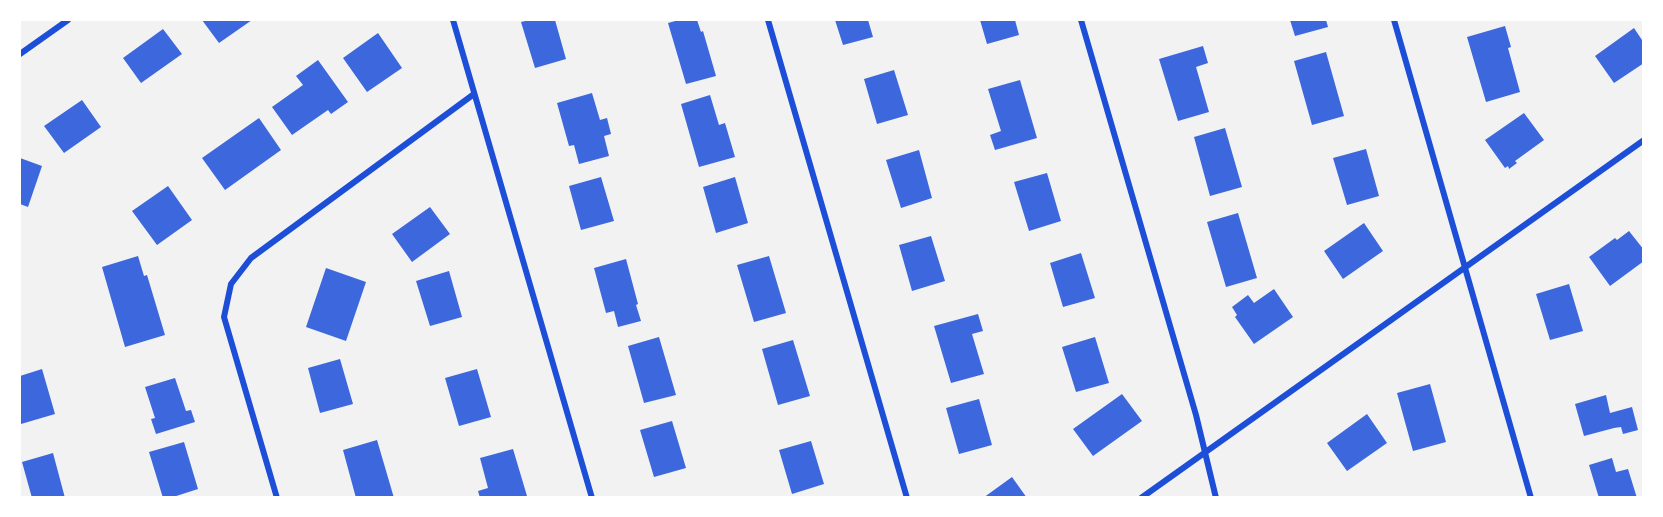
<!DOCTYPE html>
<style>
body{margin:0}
#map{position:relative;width:1663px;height:517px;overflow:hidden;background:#f2f2f2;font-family:Roboto,sans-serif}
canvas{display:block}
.frame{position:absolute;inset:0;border:21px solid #fff;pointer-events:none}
</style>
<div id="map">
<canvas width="1663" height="517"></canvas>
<div class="frame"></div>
</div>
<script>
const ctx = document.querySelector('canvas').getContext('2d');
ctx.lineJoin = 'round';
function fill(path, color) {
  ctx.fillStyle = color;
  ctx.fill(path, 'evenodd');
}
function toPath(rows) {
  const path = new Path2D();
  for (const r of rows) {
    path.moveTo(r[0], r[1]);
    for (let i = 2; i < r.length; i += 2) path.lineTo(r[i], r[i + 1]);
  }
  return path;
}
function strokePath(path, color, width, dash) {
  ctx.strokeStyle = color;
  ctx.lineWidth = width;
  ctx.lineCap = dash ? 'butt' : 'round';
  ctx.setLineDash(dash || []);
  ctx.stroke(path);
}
const building = toPath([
 [202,20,252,20,219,43],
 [530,20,555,20,566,59,535,68,521,22],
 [679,20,697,20,701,32,703,31,716,76,686,84,668,23],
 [835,20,868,20,873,37,843,45],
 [980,20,1015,20,1019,35,987,44],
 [1290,20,1326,20,1328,27,1295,36],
 [1505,26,1511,47,1508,48,1520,92,1486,102,1467,37],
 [1634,28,1644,43,1644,63,1614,83,1595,56],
 [163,29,182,54,141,83,123,58],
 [378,33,402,68,367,92,343,58],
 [1203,46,1208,63,1196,67,1209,112,1178,121,1159,59],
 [1326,52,1344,116,1312,125,1294,61],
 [318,60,348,102,331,114,328,110,292,135,272,107,303,85,296,76],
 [894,70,908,115,877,124,864,79],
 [1020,80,1037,138,995,150,990,135,1001,131,988,89],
 [592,93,600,120,607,118,611,134,604,136,609,156,579,164,574,145,569,146,557,103],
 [710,95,719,125,725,123,735,157,699,167,681,104],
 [82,100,101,127,64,153,44,126],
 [1524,113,1544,140,1515,161,1517,163,1509,169,1508,166,1505,168,1485,140],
 [259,118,281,150,225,190,202,158],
 [1225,128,1242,187,1210,196,1194,137],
 [1366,149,1379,196,1347,205,1333,158],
 [919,150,932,198,901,208,886,160],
 [20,158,42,166,28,207,20,204],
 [1047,173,1061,221,1029,231,1014,182],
 [601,177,614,221,581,230,569,186],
 [735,177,748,223,716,233,703,187],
 [168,186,192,220,157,245,132,211],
 [430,207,450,234,412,262,392,234],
 [1238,213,1257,278,1226,287,1207,222],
 [1364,223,1383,251,1343,279,1324,251],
 [1629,231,1644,250,1644,261,1610,286,1589,257,1615,238,1617,240],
 [931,236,945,281,912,291,899,245],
 [1081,253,1095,298,1063,307,1050,263],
 [138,256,144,276,147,275,165,335,125,347,102,267],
 [769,256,786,313,754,322,737,265],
 [626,259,638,304,636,305,641,321,618,327,614,311,606,313,594,268],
 [326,268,366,282,346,341,306,327],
 [449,271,462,317,430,326,416,281],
 [1569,284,1583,331,1550,340,1536,294],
 [1274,289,1293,317,1254,344,1235,317,1237,315,1232,307,1248,295,1254,303],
 [978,314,983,331,972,334,984,374,951,383,934,326],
 [659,337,676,395,644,403,628,346],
 [1095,337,1109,383,1076,392,1062,347],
 [793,340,810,396,778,405,762,349],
 [340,359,353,404,320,413,308,368],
 [42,369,55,414,21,424,20,417,20,376],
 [477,369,491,417,459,426,445,378],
 [175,378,186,411,191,410,195,422,156,434,151,419,155,418,145,387],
 [1430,384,1446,442,1413,451,1397,393],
 [1122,394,1142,421,1093,456,1073,429],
 [1606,395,1610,413,1632,407,1638,430,1623,434,1621,427,1614,428,1584,436,1575,404],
 [979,399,992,445,959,454,946,408],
 [1367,414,1387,443,1347,471,1327,443],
 [672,421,686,468,654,477,640,430],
 [377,440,394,498,356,498,343,450],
 [811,441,824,484,792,494,779,450],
 [184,442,198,489,170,498,163,498,149,452],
 [513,449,527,496,480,498,478,491,488,488,480,458],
 [53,453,65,498,32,498,22,462],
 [1612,458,1616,472,1628,469,1637,498,1599,498,1589,465],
 [1012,477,1027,498,983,498]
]);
const minor = toPath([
 [453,20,592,498],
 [768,20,907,498],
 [1081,20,1196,415,1216,498],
 [1394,20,1531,498],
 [20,54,68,20],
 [277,498,224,317,231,284,251,258,474,94],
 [1141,498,1644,140]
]);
fill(building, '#3d67dc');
strokePath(minor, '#1d4ed8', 6);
</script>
